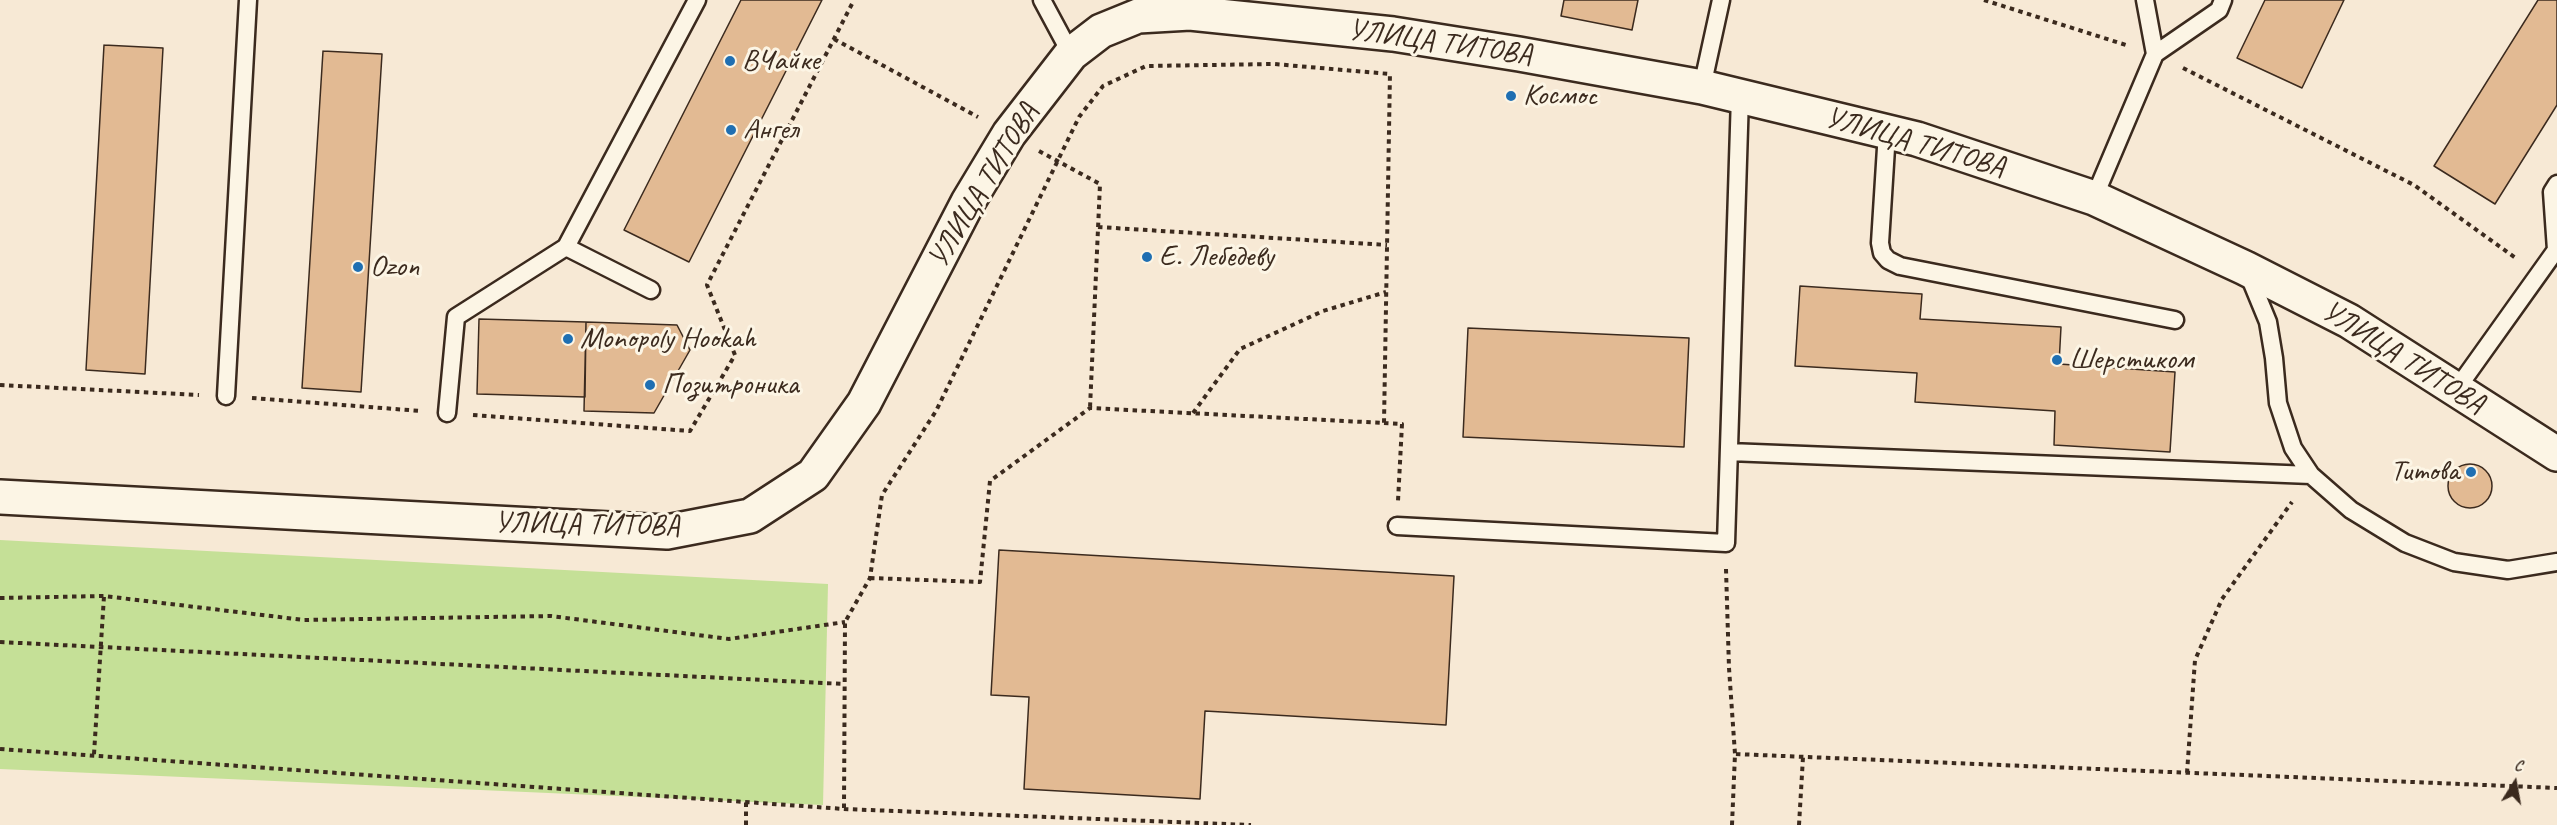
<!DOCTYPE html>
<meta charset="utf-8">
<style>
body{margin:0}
#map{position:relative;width:2557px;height:825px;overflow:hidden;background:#f7e9d5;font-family:Caveat,sans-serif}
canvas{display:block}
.north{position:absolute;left:2485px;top:753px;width:60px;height:60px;-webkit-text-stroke:4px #fcf5e5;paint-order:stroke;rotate:11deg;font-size:16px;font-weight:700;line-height:24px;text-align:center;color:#3b2a1e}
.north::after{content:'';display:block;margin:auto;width:21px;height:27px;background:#3b2a1e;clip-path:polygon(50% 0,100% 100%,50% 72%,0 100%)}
</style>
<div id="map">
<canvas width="2557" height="825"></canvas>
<div class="north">С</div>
</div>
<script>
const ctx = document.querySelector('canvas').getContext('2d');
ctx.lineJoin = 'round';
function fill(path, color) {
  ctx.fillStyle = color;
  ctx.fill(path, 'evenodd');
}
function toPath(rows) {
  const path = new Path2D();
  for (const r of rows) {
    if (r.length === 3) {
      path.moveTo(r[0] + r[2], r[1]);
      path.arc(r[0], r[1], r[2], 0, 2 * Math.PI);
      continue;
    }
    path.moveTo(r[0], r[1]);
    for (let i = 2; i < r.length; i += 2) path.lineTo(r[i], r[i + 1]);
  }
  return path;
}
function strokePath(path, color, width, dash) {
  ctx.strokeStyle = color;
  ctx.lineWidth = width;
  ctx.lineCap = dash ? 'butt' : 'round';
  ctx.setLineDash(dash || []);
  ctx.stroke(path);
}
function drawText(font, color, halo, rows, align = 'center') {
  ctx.font = font + ' Caveat,sans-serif';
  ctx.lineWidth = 6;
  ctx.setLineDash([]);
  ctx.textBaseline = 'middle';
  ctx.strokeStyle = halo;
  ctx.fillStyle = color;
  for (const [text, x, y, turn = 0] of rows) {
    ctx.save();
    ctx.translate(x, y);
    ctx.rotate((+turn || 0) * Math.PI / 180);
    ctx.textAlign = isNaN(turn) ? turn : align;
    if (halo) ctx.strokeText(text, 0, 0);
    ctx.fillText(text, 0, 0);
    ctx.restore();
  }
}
const green = toPath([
 [0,540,828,584,823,805,0,769]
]);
const building = toPath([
 [741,0,822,0,689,262,624,230,741,0],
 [1564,0,1638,0,1632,30,1561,16,1564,0],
 [2265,0,2344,0,2302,88,2237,58,2265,0],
 [2538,0,2557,0,2557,105,2495,204,2434,166,2538,0],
 [104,45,163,48,145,374,86,370,104,45],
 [323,51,382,54,361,392,302,388,323,51],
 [1800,286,1922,294,1920,319,2061,327,2059,364,2175,372,2170,452,2054,445,2055,411,1915,402,1917,373,1795,366,1800,286],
 [479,319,586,322,585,397,477,394,479,319],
 [586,322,677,325,690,350,654,413,584,411,586,322],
 [1468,328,1689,338,1684,447,1463,437,1468,328],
 [2470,486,22],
 [999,550,1454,576,1446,725,1205,711,1200,799,1024,789,1029,697,991,695,999,550]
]);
const path = toPath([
 [1984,0,2126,45],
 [834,39,978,117],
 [2183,68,2414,185,2517,259],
 [1039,151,1100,184,1090,408],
 [1098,227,1387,245],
 [0,385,199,395],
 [252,398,421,411],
 [1193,413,1240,349,1323,311,1386,292],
 [473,415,690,431,735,355,707,285,854,0],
 [1384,423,1402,424,1398,501],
 [1726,569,1729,668,1735,754],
 [870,578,980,582,990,481,1090,408,1384,423,1390,72],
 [0,598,104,596,304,620,551,616,729,639,845,622],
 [0,642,844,684],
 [0,749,844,809,1251,825],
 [94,754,104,596],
 [2187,773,2195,660,2222,599,2292,502],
 [844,808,845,622,870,578,882,495,936,411,1079,117,1103,86,1146,66,1274,64,1390,74],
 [746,825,746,802],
 [1732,825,1735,754,2557,788],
 [1799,825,1803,757]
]);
const service = toPath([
 [1042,0,1071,54],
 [2155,54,2219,10,2223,0],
 [1702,87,1721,0],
 [1887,132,1880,243,1882,253,1888,260,1900,266,2175,320],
 [2094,198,2155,54,2145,0],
 [566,247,651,290],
 [2247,271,2268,322,2274,358,2278,403,2293,448,2311,475,2351,510,2405,543,2454,562,2508,570,2557,562],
 [2456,390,2556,250,2552,192,2557,184],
 [226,396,248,0],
 [447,413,456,317,566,247,697,0],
 [1729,452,2311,475],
 [1397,526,1726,543,1740,96]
]);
const secondary = toPath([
 [0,497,667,532,750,516,813,475,864,403,968,202,1009,134,1071,54,1101,31,1138,16,1190,13,1393,34,1519,54,1702,87,1917,139,2094,198,2245,268,2349,321,2557,454]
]);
const markers = [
 [730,61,6,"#1f6fb2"],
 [1511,96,6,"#1f6fb2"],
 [731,130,6,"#1f6fb2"],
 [1147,257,6,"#1f6fb2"],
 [358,267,6,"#1f6fb2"],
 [568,339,6,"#1f6fb2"],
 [2057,360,6,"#1f6fb2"],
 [650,385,6,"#1f6fb2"],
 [2471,472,6,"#1f6fb2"]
];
const streetNames = [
 ["УЛИЦА ТИТОВА",1440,43,8],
 ["УЛИЦА ТИТОВА",1915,143,16],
 ["УЛИЦА ТИТОВА",984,186,-59],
 ["УЛИЦА ТИТОВА",2403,358,32],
 ["УЛИЦА ТИТОВА",587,525,1]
];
const poiNames = [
 ["ВЧайке",742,61],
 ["Космос",1523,96],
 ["Ангел",743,130],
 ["Е. Лебедеву",1159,257],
 ["Ozon",370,267],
 ["Monopoly Hookah",580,339],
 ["Шерстиком",2069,360],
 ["Позитроника",662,385],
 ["Титова",2459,472,"right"]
];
fill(green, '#c5e097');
fill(building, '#e2ba93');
strokePath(building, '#3b2a1e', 1.5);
strokePath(service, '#3b2a1e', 21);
strokePath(secondary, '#3b2a1e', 38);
strokePath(path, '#3b2a1e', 4, [4.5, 4.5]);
strokePath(service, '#fcf5e5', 16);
strokePath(secondary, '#fcf5e5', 33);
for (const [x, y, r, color] of markers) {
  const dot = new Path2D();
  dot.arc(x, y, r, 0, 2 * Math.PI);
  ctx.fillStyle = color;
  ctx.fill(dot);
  strokePath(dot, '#fcf5e5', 2);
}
drawText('30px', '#3b2a1e', '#fcf5e5', streetNames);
drawText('30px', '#3b2a1e', '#fcf5e5', poiNames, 'left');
</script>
